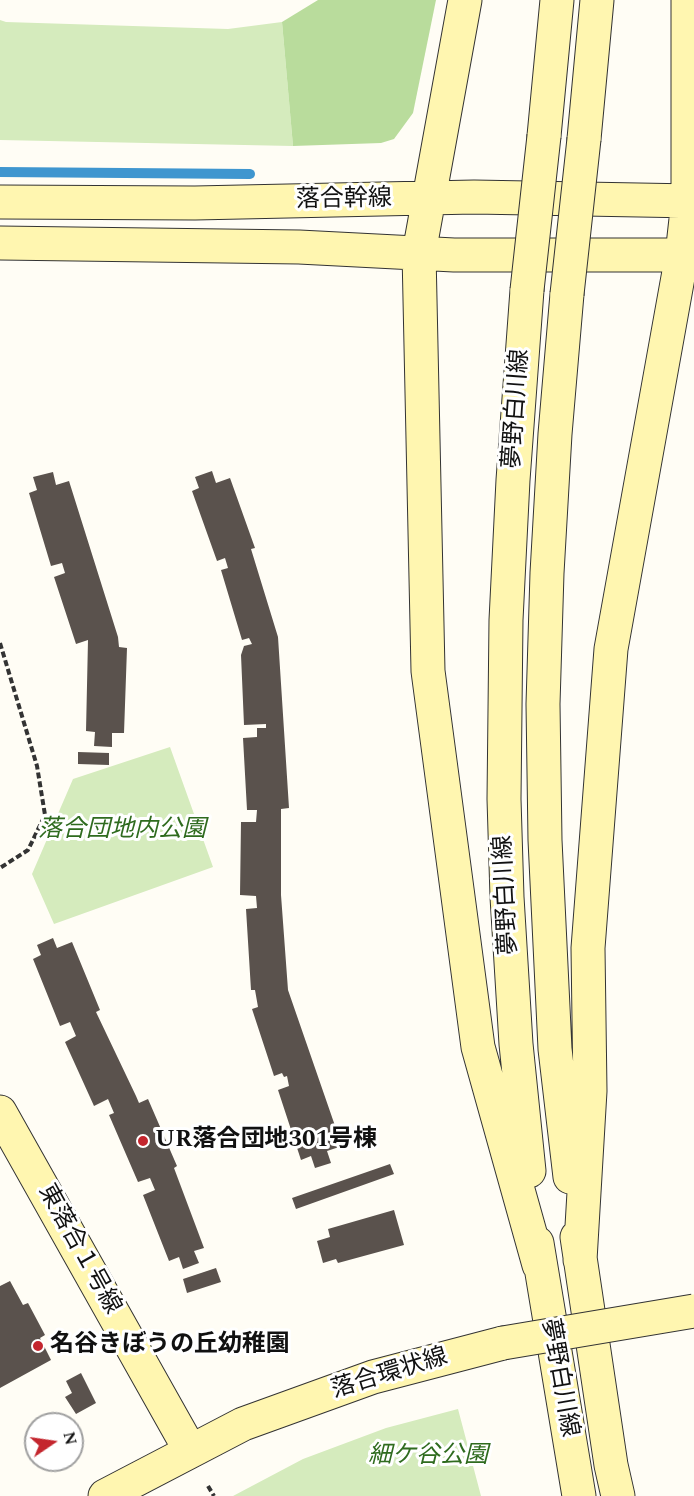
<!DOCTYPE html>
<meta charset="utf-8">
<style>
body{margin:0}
#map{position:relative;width:694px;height:1496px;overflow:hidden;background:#fffdf5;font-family:Spectral,serif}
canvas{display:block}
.north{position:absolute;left:24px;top:1412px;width:60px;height:60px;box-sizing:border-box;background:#fff;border:2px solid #a0a0a0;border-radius:50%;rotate:77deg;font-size:16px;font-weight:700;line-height:24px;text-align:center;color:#111}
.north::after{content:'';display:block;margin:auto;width:21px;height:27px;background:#c4262e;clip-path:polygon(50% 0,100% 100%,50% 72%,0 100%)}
</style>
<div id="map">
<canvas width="694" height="1496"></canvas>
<div class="north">N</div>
</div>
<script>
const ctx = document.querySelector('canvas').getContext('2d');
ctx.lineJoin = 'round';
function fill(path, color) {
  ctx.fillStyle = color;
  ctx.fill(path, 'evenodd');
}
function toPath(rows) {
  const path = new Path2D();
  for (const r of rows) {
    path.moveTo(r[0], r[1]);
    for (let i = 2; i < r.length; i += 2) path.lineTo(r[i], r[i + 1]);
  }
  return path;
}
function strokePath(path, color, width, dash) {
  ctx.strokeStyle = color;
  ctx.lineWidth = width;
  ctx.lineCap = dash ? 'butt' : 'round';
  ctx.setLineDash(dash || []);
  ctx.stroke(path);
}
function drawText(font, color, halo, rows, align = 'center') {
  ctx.font = font + ' Spectral,"Noto Sans JP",serif';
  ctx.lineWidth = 6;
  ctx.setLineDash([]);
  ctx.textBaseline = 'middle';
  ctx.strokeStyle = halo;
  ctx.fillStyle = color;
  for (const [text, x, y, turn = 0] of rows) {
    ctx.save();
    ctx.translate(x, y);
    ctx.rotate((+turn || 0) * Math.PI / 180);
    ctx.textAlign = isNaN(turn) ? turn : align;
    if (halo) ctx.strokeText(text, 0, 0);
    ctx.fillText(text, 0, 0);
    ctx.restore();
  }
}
const green = toPath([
 [0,20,6,22,228,29,282,22,293,146,0,140],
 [170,747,213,867,54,924,32,874,73,779],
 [458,1409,481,1496,233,1496,303,1459,386,1428]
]);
const forest = toPath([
 [318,0,436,0,413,113,394,139,381,143,293,146,282,22]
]);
const stream = toPath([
 [0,172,250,174]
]);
const building = toPath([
 [212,471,216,483,230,478,255,548,251,549,278,637,289,808,281,809,281,895,288,990,342,1146,327,1151,331,1163,315,1168,311,1156,301,1160,278,1090,289,1086,287,1076,284,1077,282,1073,274,1076,252,1009,258,1007,255,990,251,990,246,909,257,908,256,896,240,895,241,822,256,822,257,810,247,810,243,738,257,737,257,728,266,728,266,724,244,725,241,655,244,646,252,644,249,638,242,640,221,570,228,568,225,558,217,561,192,491,199,488,195,477],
 [53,472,56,485,69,481,118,637,119,647,127,648,124,733,112,733,112,747,94,746,95,732,86,731,88,640,76,644,54,577,65,573,62,563,51,566,29,493,37,490,33,477],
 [78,752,109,753,109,765,78,764],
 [53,938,57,948,72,942,100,1010,96,1012,136,1096,139,1103,148,1099,177,1166,174,1168,204,1248,194,1251,199,1263,183,1269,179,1257,169,1261,143,1195,155,1190,150,1178,138,1182,109,1115,114,1113,108,1099,94,1106,65,1042,76,1036,70,1022,60,1026,33,959,41,955,37,945],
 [390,1164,394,1174,296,1209,292,1198],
 [394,1210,404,1245,338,1263,336,1259,323,1263,317,1241,330,1237,328,1229],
 [216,1268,221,1282,187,1293,183,1279],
 [10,1281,23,1305,28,1303,45,1335,40,1338,51,1360,0,1388,0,1286],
 [81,1373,96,1403,76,1414,65,1397,72,1393,66,1381]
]);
const path = toPath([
 [0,643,37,766,45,815,28,850,0,868],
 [208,1486,214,1496]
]);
const secondary = toPath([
 [465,0,419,253,428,671,478,1047,539,1265],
 [544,136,557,0],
 [584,139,597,0],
 [0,202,195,203,474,197,694,201],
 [0,243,299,247,454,255,694,255],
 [527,290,513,480,506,620,504,799,507,897,516,1044,529,1171],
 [567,294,555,434,547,573,543,704,545,840,555,1049,570,1177],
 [0,1112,190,1450],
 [577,1237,611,1465,618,1496],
 [537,1243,579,1496],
 [580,1260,590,1091,588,948,611,649,682,255,688,201,688,0],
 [105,1496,243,1424,373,1377,503,1343]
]);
const secondaryBridge = toPath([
 [527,290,544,136],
 [567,294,584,139],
 [503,1343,694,1311]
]);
const markers = [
 [143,1141,6,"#c4262e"],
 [38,1346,6,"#c4262e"]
];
const streetNames = [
 ["落合幹線",344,201,-1],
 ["夢野白川線",518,409,-86],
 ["夢野白川線",508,895,-93],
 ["東落合１号線",78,1250,61],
 ["落合環状線",390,1375,-17],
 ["夢野白川線",558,1378,80]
];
const parkNames = [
 ["落合団地内公園",122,831],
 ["細ケ谷公園",428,1457]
];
const poiNames = [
 ["UR落合団地301号棟",155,1141],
 ["名谷きぼうの丘幼稚園",50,1346]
];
fill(green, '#d5ebbd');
fill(forest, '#b9dc9c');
strokePath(stream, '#3f96cf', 10);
fill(building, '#5a524d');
strokePath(secondary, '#333', 35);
strokePath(path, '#333', 4, [6, 3]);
strokePath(secondary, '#fff6b0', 33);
strokePath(secondaryBridge, '#333', 35, []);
strokePath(secondaryBridge, '#fff6b0', 33);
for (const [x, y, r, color] of markers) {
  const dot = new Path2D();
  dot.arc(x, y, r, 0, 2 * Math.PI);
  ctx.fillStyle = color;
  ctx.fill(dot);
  strokePath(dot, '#fff', 2);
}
drawText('24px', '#111', '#fff', streetNames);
drawText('italic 24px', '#2f6b1f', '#fff', parkNames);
drawText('bold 24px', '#111', '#fff', poiNames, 'left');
</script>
